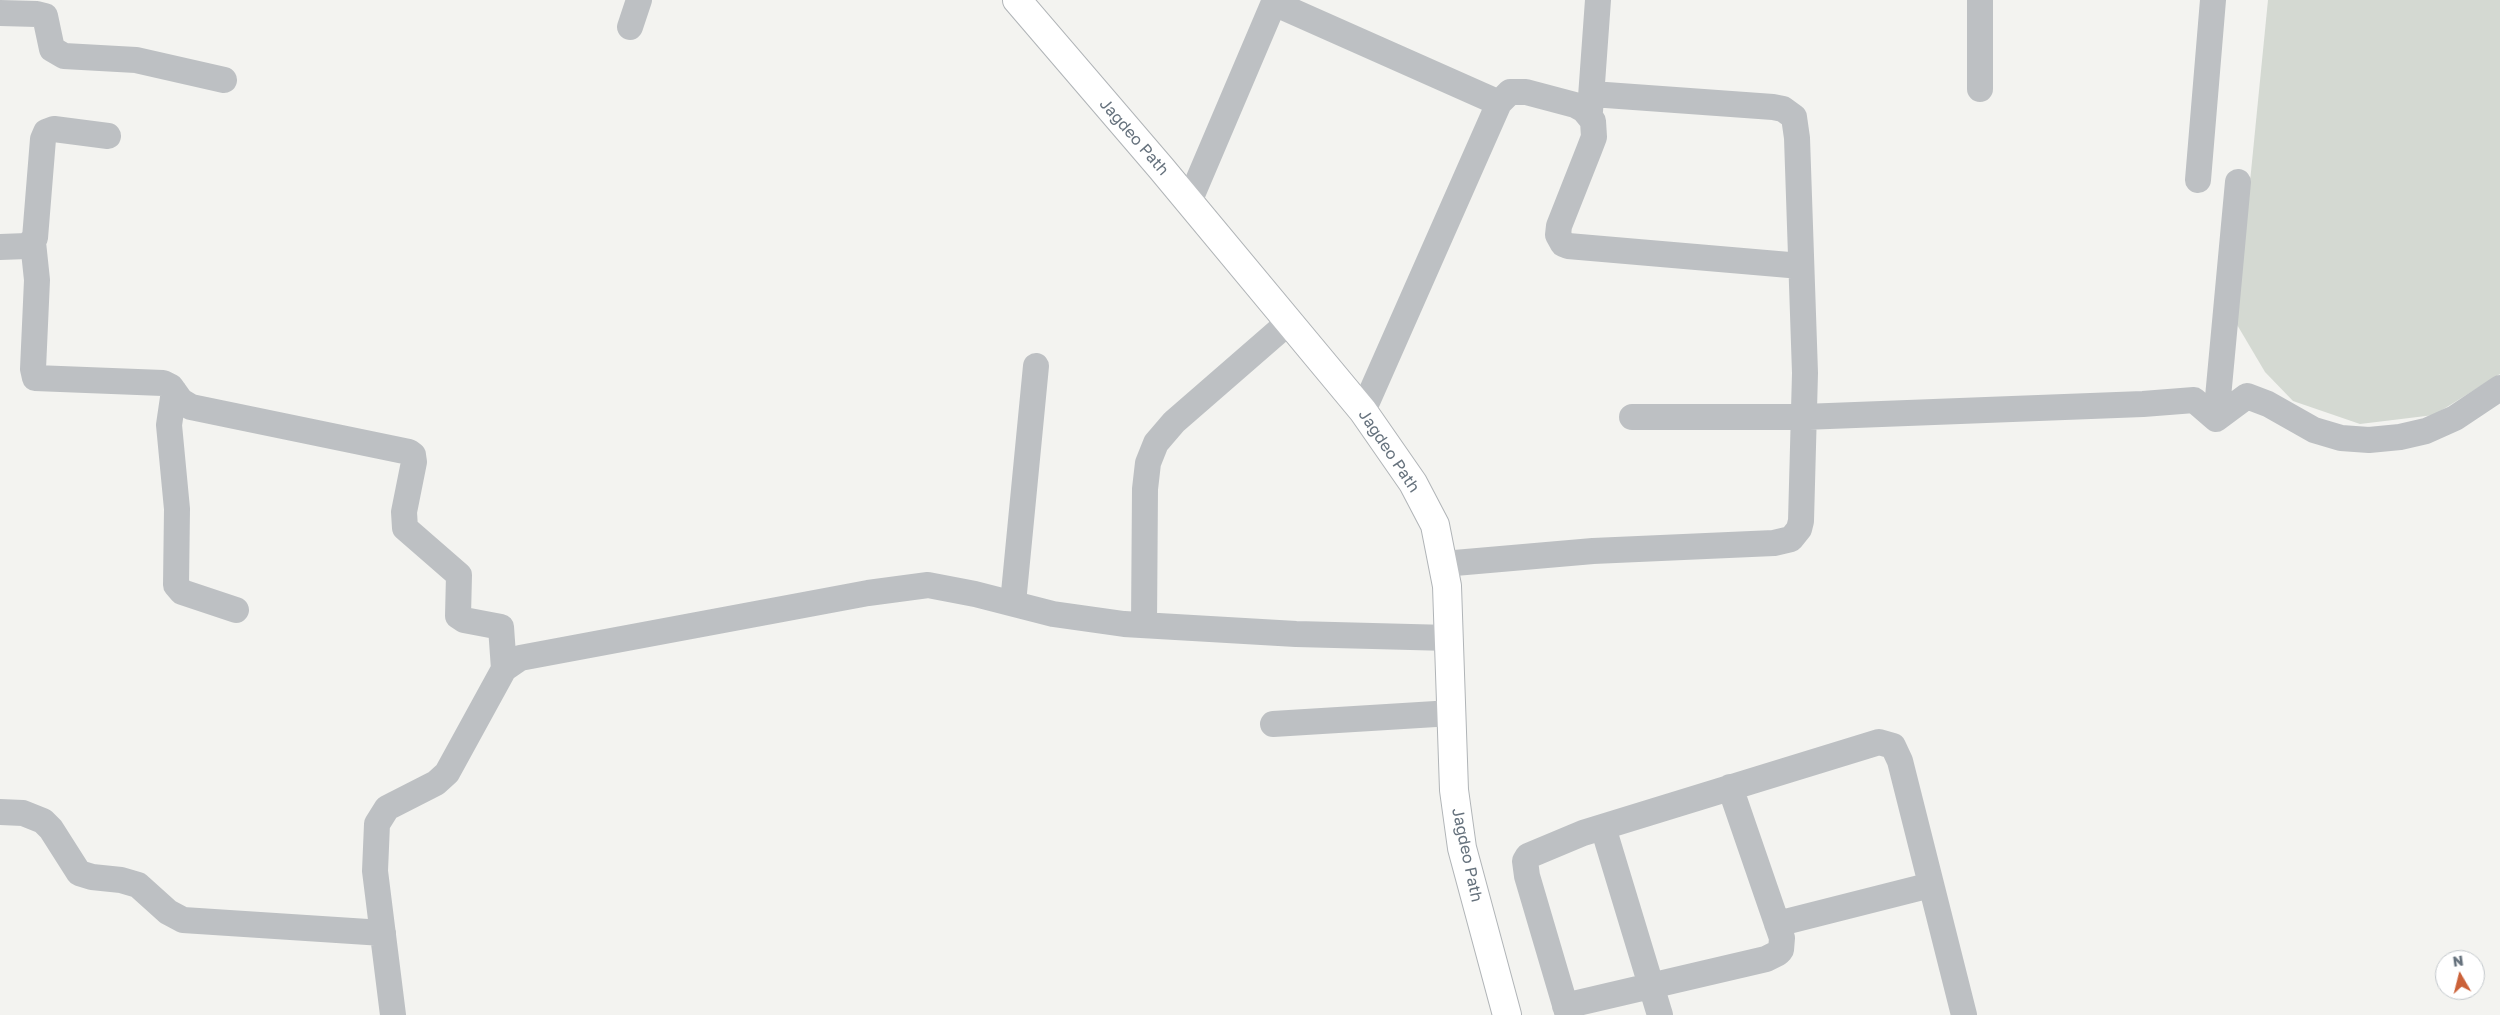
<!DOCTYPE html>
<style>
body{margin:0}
#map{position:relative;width:2500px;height:1015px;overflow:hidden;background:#f3f3f0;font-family:"Golos Text",sans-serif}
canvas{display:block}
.north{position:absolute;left:2435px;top:950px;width:50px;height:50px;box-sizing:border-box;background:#fff;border:1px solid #c2c7cb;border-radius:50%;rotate:352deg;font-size:14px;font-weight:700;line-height:20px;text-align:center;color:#66727d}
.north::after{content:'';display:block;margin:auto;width:18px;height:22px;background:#cb6138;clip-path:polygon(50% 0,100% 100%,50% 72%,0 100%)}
</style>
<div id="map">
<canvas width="2500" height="1015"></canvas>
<div class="north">N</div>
</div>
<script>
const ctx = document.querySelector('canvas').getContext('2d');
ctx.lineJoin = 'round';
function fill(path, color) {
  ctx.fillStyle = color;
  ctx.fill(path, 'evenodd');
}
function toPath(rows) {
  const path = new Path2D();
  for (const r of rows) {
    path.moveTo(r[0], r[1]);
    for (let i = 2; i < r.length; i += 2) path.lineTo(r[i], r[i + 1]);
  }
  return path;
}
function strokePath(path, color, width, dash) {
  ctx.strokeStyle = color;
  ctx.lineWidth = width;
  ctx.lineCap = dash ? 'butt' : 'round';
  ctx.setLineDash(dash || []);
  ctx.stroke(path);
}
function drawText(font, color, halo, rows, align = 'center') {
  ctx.font = font + ' "Golos Text",sans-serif';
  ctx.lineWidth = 5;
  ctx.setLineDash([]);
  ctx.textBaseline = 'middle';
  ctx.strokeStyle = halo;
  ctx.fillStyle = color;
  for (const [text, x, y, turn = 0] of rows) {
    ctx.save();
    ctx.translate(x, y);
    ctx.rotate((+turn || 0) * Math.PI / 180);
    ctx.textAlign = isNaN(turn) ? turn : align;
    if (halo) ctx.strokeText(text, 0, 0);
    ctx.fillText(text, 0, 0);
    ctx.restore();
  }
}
const green = toPath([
 [2268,0,2500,0,2500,374,2434,415,2360,424,2293,401,2265,372,2236,323]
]);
const minor = toPath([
 [1274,3,1499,103],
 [0,13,37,14,45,16,52,49,64,56,136,60,224,80],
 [630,27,639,0],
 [1980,89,1980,0],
 [1590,111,1598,0],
 [2198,180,2213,0],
 [1189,202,1275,0],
 [33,242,37,280,33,369,35,378,163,383,171,387,181,401,191,407,409,452,413,455,414,462,404,512,405,528,459,575,458,616,464,620,501,627,504,669],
 [0,247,27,246,35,238,43,139,46,132,54,129,108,136],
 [174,391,169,425,177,509,176,585,182,592,236,610],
 [1363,411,1499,103,1510,92,1526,92,1575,105,1584,110,1593,121,1594,137,1589,150,1559,226,1558,235,1563,244,1568,246,1801,266],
 [1632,417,1803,417,2143,404,2194,400,2216,419,2247,396,2268,404,2314,430,2341,438,2369,440,2400,437,2426,431,2455,418,2500,388],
 [2216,419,2238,182],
 [1443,564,1593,551,1774,543,1791,539,1799,529,1801,521,1805,373,1797,138,1794,117,1783,109,1773,107,1592,94],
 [1013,603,1036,366],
 [1144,625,1145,489,1148,463,1156,443,1174,422,1289,322],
 [1273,724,1452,713],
 [0,812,23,813,43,821,51,829,79,873,92,877,121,880,138,885,168,912,183,920,383,933],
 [1603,827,1660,1015],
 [1777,924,1931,885],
 [1565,1006,1766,959,1778,953,1781,950,1782,938,1730,787],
 [393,1015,375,871,377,824,387,808,436,783,447,773,504,669,520,658,868,593,928,585,975,594,1053,614,1124,624,1296,634,1449,638],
 [1568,1015,1527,876,1525,861,1528,856,1583,833,1879,742,1893,746,1900,761,1964,1015]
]);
const major = toPath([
 [1017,0,1161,168,1363,411,1413,483,1435,525,1447,586,1454,790,1462,848,1507,1015]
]);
const streetNames = [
 ["Jagdeo Path",1134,137,49],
 ["Jagdeo Path",1389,451,56],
 ["Jagdeo Path",1467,855,78]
];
fill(green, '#d4d9d2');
strokePath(major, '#b0b4b7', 30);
strokePath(minor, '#bdc0c3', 26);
strokePath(major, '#fff', 28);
drawText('16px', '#66727d', '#fff', streetNames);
</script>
